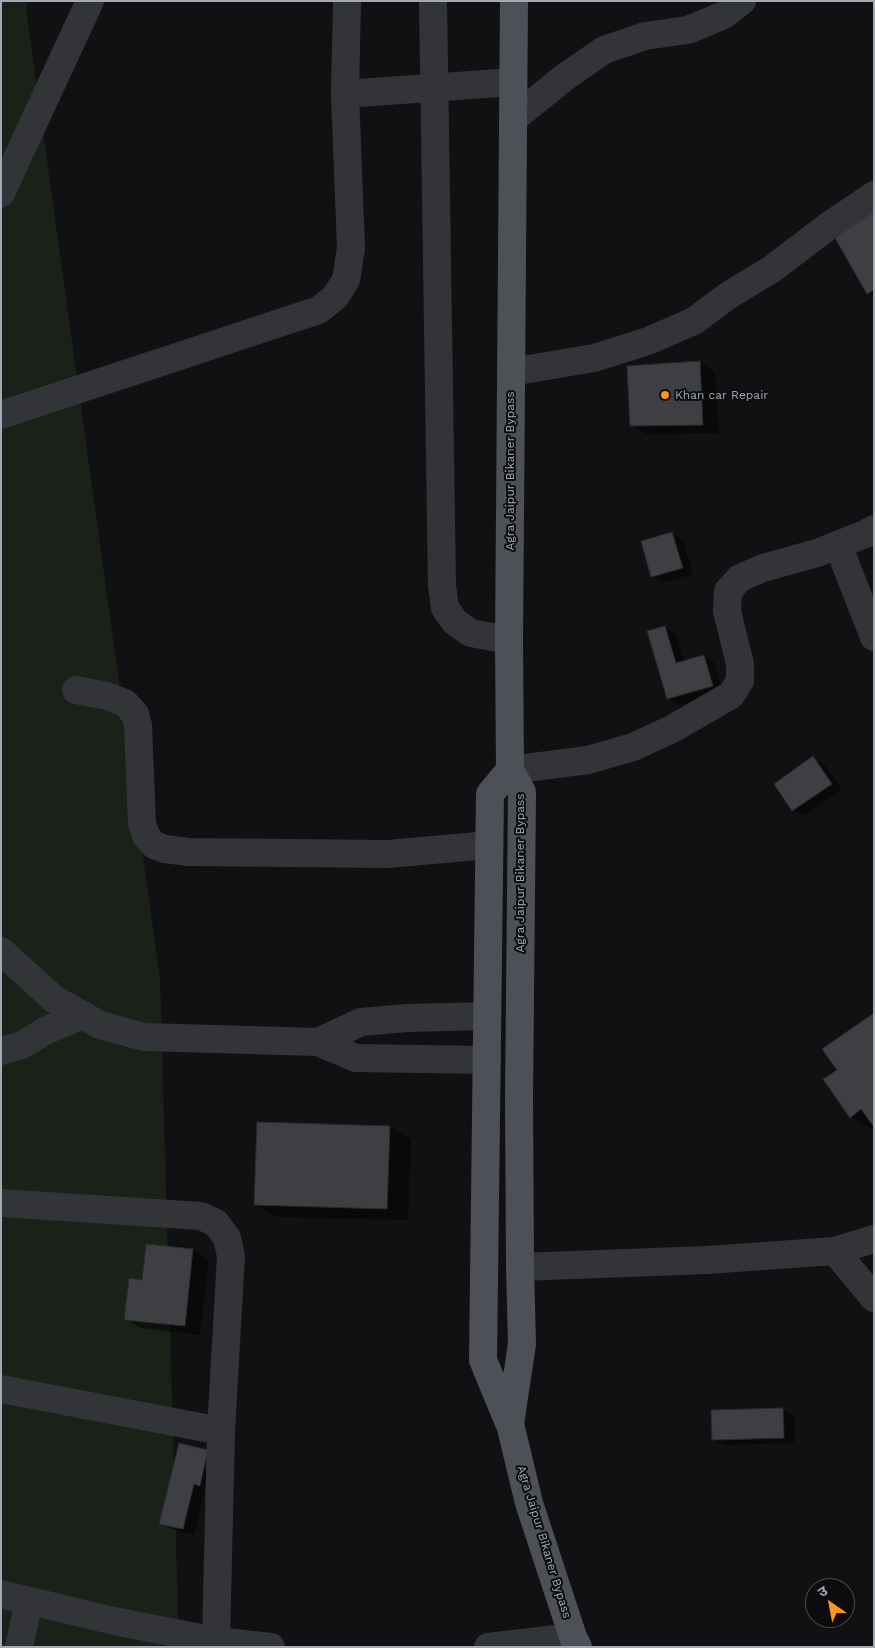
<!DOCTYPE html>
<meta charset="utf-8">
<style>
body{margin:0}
#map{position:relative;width:875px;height:1648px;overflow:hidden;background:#111113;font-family:"Work Sans","Noto Sans Devanagari",sans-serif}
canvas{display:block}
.frame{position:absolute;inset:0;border:2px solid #a1aab5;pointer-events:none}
.north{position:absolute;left:805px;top:1578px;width:50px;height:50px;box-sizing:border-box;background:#0c0c0e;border:1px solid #484b51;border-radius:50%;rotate:327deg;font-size:14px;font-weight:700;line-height:20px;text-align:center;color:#a1aab5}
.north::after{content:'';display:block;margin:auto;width:18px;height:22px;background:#ff951d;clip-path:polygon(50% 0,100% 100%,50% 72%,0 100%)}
</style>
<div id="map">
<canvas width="875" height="1648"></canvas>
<div class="frame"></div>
<div class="north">उ</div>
</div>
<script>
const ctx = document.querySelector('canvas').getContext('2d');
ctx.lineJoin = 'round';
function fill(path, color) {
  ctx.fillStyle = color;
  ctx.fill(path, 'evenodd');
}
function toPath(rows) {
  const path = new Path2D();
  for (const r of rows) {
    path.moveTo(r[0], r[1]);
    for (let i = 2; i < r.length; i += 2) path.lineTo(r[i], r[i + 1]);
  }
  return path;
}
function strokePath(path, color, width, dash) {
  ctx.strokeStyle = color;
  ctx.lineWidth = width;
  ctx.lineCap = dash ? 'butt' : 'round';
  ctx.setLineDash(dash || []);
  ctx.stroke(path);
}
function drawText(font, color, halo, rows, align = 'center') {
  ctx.font = font + ' "Work Sans",sans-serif';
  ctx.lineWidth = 4;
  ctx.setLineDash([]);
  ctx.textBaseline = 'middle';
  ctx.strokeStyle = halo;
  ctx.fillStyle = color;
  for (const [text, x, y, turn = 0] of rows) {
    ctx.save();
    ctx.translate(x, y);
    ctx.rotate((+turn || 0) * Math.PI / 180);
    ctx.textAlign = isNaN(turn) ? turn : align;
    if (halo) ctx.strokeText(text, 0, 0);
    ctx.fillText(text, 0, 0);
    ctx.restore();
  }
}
const green = toPath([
 [1,1,28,1,26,8,160,979,179,1647,1,1647]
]);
const shadow = toPath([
 [874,208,874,296,868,293],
 [699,362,715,372,719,433,647,434,631,425],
 [672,533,683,540,693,574,663,583,653,577],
 [665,628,676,634,684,662,703,656,714,662,723,692,679,705,668,698],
 [813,758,824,764,842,790,804,816,793,810,775,784],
 [874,1015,874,1127,871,1129,850,1117,838,1070],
 [258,1123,390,1127,411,1139,408,1220,276,1217,255,1205],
 [147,1245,193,1250,209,1260,200,1335,141,1328,125,1319,143,1281],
 [783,1410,794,1416,794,1443,724,1445,713,1439],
 [208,1452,211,1491,205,1489,194,1535,171,1529,160,1523]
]);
const building = toPath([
 [874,207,874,290,867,294,831,231,874,207],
 [700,361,703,425,630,426,627,366,700,361],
 [672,532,683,568,651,577,641,541,672,532],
 [665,626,676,663,704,655,713,686,667,699,647,631,665,626],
 [813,756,832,784,792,811,774,784,813,756],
 [874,1013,874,1127,861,1109,850,1118,823,1079,837,1070,822,1049,874,1013],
 [257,1122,390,1126,387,1209,254,1205,257,1122],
 [146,1244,193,1249,185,1326,124,1320,129,1278,142,1280,146,1244],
 [783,1408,784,1438,712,1440,711,1410,783,1408],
 [179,1443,208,1450,200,1486,194,1484,183,1529,159,1524,179,1443]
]);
const minor = toPath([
 [433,1,442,586,445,608,455,622,471,633,509,640],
 [345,94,513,82],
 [513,119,565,77,604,50,645,36,688,30,724,15,742,1],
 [1,193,90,1],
 [511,372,594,358,648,341,694,321,729,295,772,269,831,224,874,195],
 [1,415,319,310,335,297,346,280,351,248,345,94,347,1],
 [838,545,874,637],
 [76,690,107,696,125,703,135,714,138,725,142,824,146,836,154,845,165,849,189,852,388,854,489,845],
 [510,770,588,760,633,747,672,729,731,695,740,681,740,664,727,611,728,591,740,578,763,568,817,553,865,534,874,529],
 [1,951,54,999,100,1025,144,1037,318,1042,356,1058,487,1060],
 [318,1042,361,1022,407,1018,487,1016],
 [1,1051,22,1045,47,1030,83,1015],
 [1,1203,201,1216,216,1223,227,1238,231,1256,221,1431,216,1641],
 [835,1251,874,1298],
 [520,1267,707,1260,835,1251,874,1239],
 [1,1389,221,1431],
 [1,1594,114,1621,216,1641,271,1647],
 [19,1647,29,1601],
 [488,1647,573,1637]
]);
const major = toPath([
 [514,1,509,640,510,770,522,792,519,1097,520,1267,522,1344,510,1424,529,1503,573,1637,578,1647],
 [509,1423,483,1360,490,794,510,770]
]);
const markers = [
 [665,395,5,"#ff951d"]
];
const poiNames = [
 ["Khan car Repair",675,395]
];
const streetNames = [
 ["Agra Jaipur Bikaner Bypass",510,471,-90],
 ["Agra Jaipur Bikaner Bypass",520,873,-90],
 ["Agra Jaipur Bikaner Bypass",544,1542,73]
];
fill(green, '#192119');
fill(shadow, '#0007');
fill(building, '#3d3f43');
strokePath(building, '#2b2b2f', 1);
strokePath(minor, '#323438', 28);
strokePath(major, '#4d5157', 28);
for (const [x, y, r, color] of markers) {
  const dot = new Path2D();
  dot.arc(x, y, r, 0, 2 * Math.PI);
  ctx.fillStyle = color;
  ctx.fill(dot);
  strokePath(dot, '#0c0c0e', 2);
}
drawText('12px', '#a1aab5', '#0c0c0e', poiNames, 'left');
drawText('12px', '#a1aab5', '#0c0c0e', streetNames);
</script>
